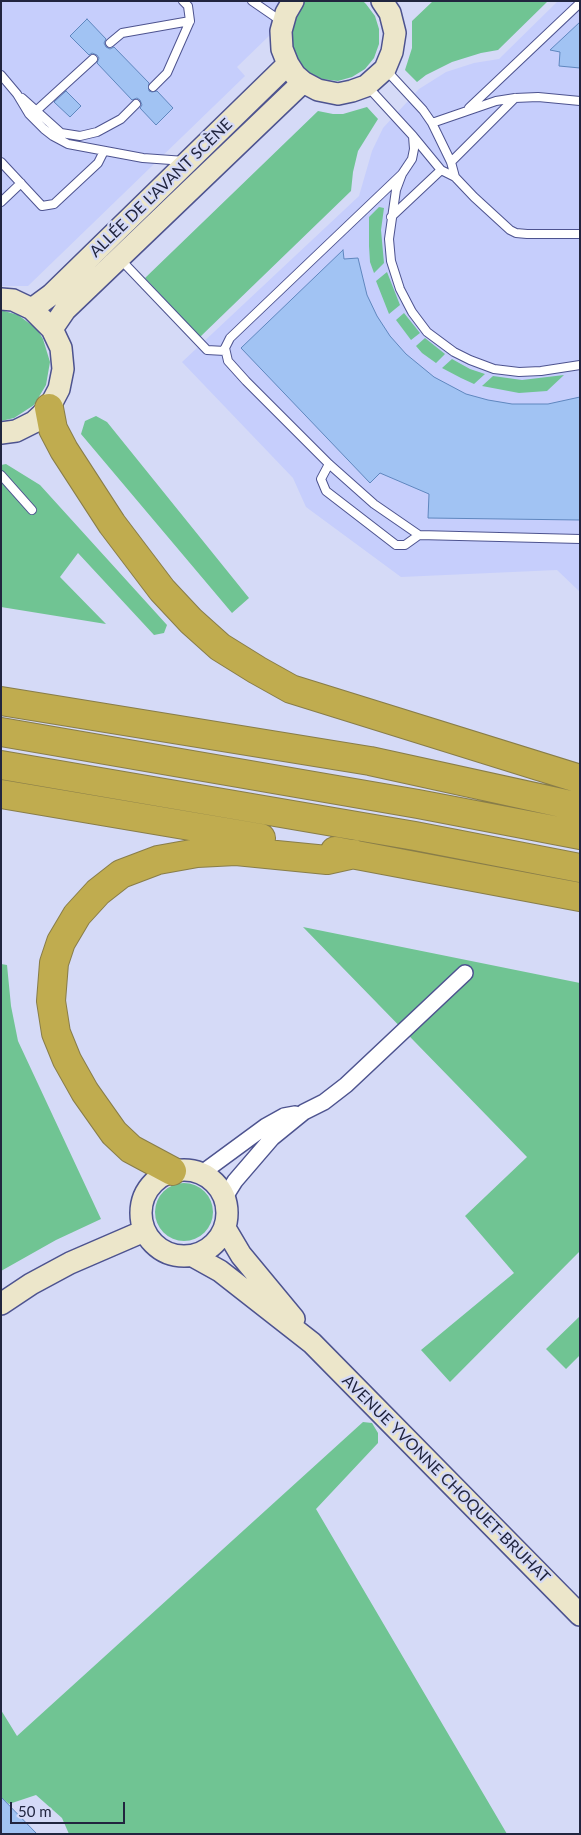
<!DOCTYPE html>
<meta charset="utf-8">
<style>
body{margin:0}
#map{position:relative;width:581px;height:1835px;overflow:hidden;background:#d5daf7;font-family:Lato,sans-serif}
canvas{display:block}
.frame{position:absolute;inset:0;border:2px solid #21253f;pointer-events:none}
.scale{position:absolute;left:10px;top:1802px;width:115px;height:22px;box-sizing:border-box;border:2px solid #21253f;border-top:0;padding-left:6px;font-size:15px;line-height:18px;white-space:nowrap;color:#21253f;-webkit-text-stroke:4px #d5daf7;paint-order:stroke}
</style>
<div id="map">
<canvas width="581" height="1835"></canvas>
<div class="frame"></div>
<div class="scale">50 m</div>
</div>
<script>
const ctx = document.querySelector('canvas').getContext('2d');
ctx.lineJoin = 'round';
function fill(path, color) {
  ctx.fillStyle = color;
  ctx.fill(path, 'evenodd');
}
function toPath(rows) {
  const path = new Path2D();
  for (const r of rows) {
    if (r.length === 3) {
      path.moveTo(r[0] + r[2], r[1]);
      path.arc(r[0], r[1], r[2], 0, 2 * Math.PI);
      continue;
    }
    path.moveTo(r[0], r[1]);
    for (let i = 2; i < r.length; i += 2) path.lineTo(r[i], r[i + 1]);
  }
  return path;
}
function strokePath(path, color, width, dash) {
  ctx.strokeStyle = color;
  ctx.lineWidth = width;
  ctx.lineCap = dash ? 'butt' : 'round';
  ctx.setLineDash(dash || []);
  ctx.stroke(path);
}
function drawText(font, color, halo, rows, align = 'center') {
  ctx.font = font + ' Lato,sans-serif';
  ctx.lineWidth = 4.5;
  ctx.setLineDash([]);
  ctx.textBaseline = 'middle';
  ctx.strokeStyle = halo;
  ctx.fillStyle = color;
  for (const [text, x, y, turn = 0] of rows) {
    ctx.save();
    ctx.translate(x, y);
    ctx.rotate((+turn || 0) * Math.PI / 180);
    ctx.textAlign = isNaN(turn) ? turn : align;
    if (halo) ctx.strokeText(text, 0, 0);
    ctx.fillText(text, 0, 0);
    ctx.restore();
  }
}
const built = toPath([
 [1,1,305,1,237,67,245,76,28,286,1,286],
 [558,1,580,1,580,592,557,570,401,577,306,507,293,478,182,362,359,196,372,151,383,128,419,89,446,72,474,63,499,59]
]);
const green = toPath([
 [306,1,363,1,366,4,375,16,379,29,379,44,374,58,365,69,352,77,338,81,322,79,308,73,298,62,291,49,292,19,300,6],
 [433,1,548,1,498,50,481,53,452,62,426,75,417,82,405,70,412,48,412,21],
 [367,107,378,119,358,151,353,172,351,191,200,337,145,278,318,111,333,114,343,114],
 [379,207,384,208,381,230,384,263,374,273,370,262,369,246,369,217],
 [387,272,400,305,389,314,376,281],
 [1,310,18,315,37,329,43,339,50,362,46,385,34,405,14,418,1,421],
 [404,313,420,333,411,340,396,320],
 [425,338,445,354,436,363,422,353,416,346],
 [452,359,470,369,485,374,474,384,461,378,442,368],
 [564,375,547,391,519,393,482,386,493,376,522,380],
 [96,416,107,422,249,598,232,613,81,434,85,421],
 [6,464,40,485,167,625,164,633,154,635,78,553,60,577,106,624,1,607,1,465],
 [303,927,580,983,580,1251,450,1382,421,1350,514,1273,465,1216,527,1157],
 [1,964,7,965,11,1006,18,1041,101,1219,56,1240,1,1271],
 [184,1212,29],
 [580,1316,580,1355,566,1369,546,1349],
 [363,1422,372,1423,378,1433,378,1443,316,1509,507,1834,69,1834,62,1818,36,1795,9,1804,1,1797,1,1710,17,1736]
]);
const building = toPath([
 [87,19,106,39,104,43,106,47,110,49,114,47,149,83,149,91,152,92,157,91,173,108,156,125,140,108,142,105,140,100,137,98,132,100,97,63,99,58,97,55,92,53,89,55,70,36,87,19],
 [580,22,580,68,559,66,560,52,550,50,580,22],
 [66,91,81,106,70,117,54,102,66,91],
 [343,250,344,259,358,258,367,295,377,316,390,336,406,354,434,377,466,394,488,400,512,404,548,404,580,397,580,520,428,518,429,494,380,473,370,483,241,348,343,250],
 [1,1797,37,1834,1,1834,1,1797]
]);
const lane = toPath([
 [252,1,281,21],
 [110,43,122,33,190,21],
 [386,70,423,110,432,123,496,101,515,98,538,97,580,101],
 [1,75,17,94,29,114,44,129,53,136,68,144,143,158,185,161],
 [153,87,167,73,190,21,188,6,183,1],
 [368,87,413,136,414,149,412,159,402,174,396,190,389,239,391,261,400,289,412,312,427,332,454,352,470,360,494,369,519,372,541,371,580,365],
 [22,98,61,133,80,136,97,132,121,119,136,104],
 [469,108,580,3],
 [37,110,93,59],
 [432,123,451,162,455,177],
 [413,136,441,170,455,177,474,197,510,230,516,233,527,234,580,234],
 [1,162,42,206,54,204,98,163,104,151],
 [451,162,515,98],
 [402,174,230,338,225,348,228,361,246,381,329,464,374,504,419,535,580,539],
 [1,202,21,183],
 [391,217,441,170],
 [121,260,207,350,225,351],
 [329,464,321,479,326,491,396,545,405,545,419,535],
 [1,475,32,510]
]);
const street = toPath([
 [202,1173,266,1126,284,1116,295,1114],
 [225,1197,235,1181,272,1138,304,1112,324,1102,346,1085,465,973]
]);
const secondary = toPath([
 [293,1,286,13,281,31,282,49,288,64,295,75,303,82,318,90,338,94,352,91,366,86,385,69,392,52,395,33,390,13,382,1],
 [1,299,13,300,32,309,52,329,61,348,63,369,59,389,49,408,34,422,16,431,1,433],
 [32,309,51,295,288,64],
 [52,329,65,310,303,82],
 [184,1213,43],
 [225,1228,241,1255,294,1319],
 [193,1256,220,1271,312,1343,580,1615],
 [1,1304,31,1284,70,1263,144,1231]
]);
const highway = toPath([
 [49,408,53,429,64,450,112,524,162,590,191,621,220,647,257,670,291,689,580,779],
 [1,701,370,761,580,807],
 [1,732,418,804,580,835],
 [1,765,415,836,580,868],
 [1,794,261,838],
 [335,851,580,897],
 [172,1171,131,1149,114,1133,85,1092,67,1060,56,1033,51,1001,54,963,61,942,77,915,98,892,121,874,158,860,197,853,236,851,327,860,354,854]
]);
const streetNames = [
 ["ALLÉE DE L'AVANT SCÈNE",161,188,-44],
 ["AVENUE YVONNE CHOQUET-BRUHAT",446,1479,45]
];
fill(built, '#c6cefc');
fill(green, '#70c493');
fill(building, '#a1c3f3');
strokePath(building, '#5f87bf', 1);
strokePath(lane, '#4d538f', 10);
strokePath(street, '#4d538f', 18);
strokePath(secondary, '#4d538f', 24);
strokePath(highway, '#887d49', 30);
strokePath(lane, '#fff', 8);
strokePath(street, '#fff', 15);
strokePath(secondary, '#ece6ca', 21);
strokePath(highway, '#c0ac4f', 28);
drawText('16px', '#21253f', '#d5daf7', streetNames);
</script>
